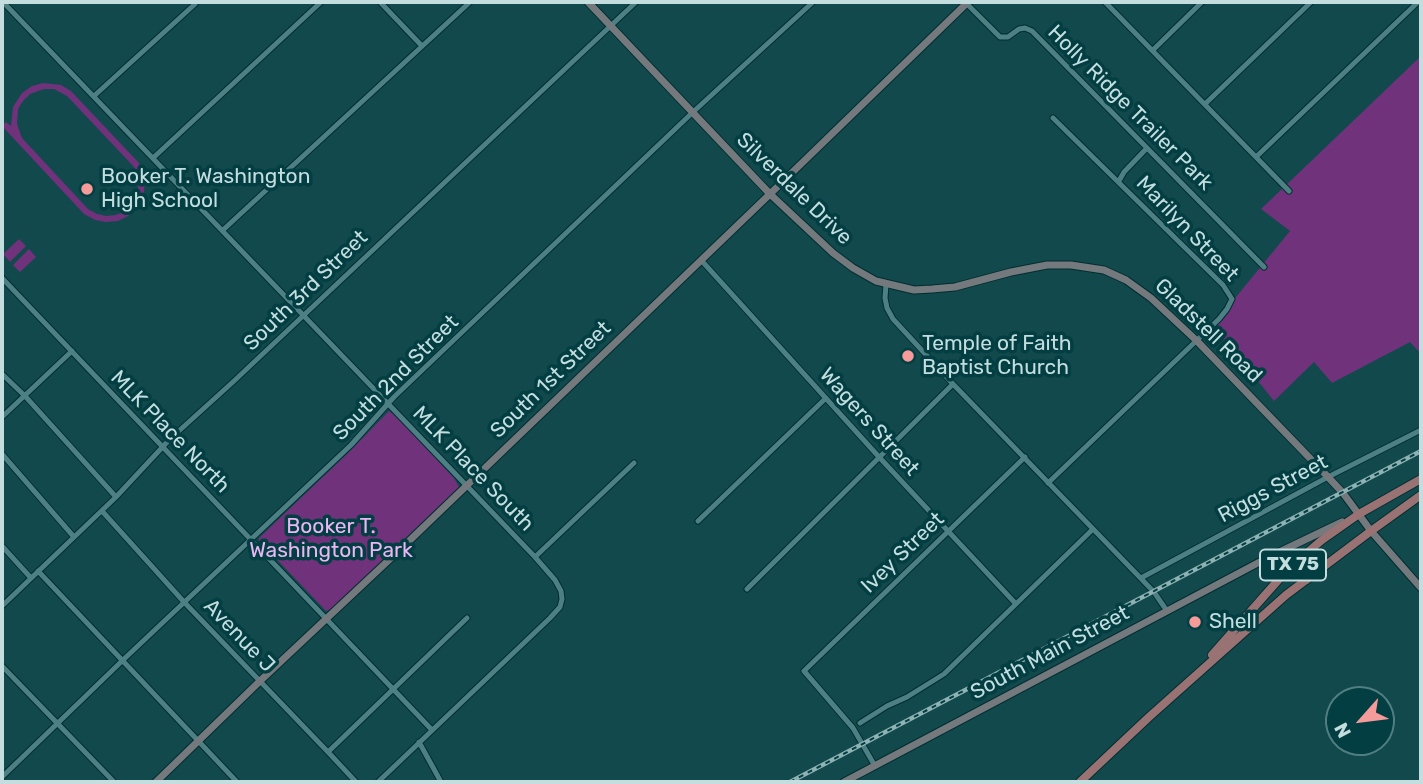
<!DOCTYPE html>
<style>
body{margin:0}
#map{position:relative;width:1423px;height:784px;overflow:hidden;background:#12494c;font-family:Rubik,sans-serif}
canvas{display:block}
.frame{position:absolute;inset:0;border:4px solid #c4dee0;pointer-events:none}
.north{position:absolute;left:1325px;top:686px;width:70px;height:70px;box-sizing:border-box;background:#023e42;border:2px solid #507e81;border-radius:50%;rotate:242deg;font-size:19px;font-weight:700;line-height:28px;text-align:center;color:#c4dee0}
.north::after{content:'';display:block;margin:auto;width:24px;height:32px;background:#f59b99;clip-path:polygon(50% 0,100% 100%,50% 72%,0 100%)}
</style>
<div id="map">
<canvas width="1423" height="784"></canvas>
<div class="frame"></div>
<div class="north">N</div>
</div>
<script>
const ctx = document.querySelector('canvas').getContext('2d');
ctx.lineJoin = 'round';
function fill(path, color) {
  ctx.fillStyle = color;
  ctx.fill(path, 'evenodd');
}
function toPath(rows) {
  const path = new Path2D();
  for (const r of rows) {
    path.moveTo(r[0], r[1]);
    for (let i = 2; i < r.length; i += 2) path.lineTo(r[i], r[i + 1]);
  }
  return path;
}
function strokePath(path, color, width, dash) {
  ctx.strokeStyle = color;
  ctx.lineWidth = width;
  ctx.lineCap = dash ? 'butt' : 'round';
  ctx.setLineDash(dash || []);
  ctx.stroke(path);
}
function drawText(font, color, halo, rows, align = 'center') {
  ctx.font = font + ' Rubik,sans-serif';
  ctx.lineWidth = 7;
  ctx.setLineDash([]);
  ctx.textBaseline = 'middle';
  ctx.strokeStyle = halo;
  ctx.fillStyle = color;
  for (const [text, x, y, turn = 0] of rows) {
    ctx.save();
    ctx.translate(x, y);
    ctx.rotate((+turn || 0) * Math.PI / 180);
    ctx.textAlign = isNaN(turn) ? turn : align;
    if (halo) ctx.strokeText(text, 0, 0);
    ctx.fillText(text, 0, 0);
    ctx.restore();
  }
}
const green = toPath([
 [1421,56,1421,354,1410,342,1332,383,1314,362,1274,401,1213,325,1290,231,1261,209],
 [43,83,61,85,71,91,139,163,145,180,144,192,137,208,128,216,118,221,106,222,95,220,84,214,2,126,6,122,11,126,13,107,22,93,32,86],
 [44,89,54,89,67,96,134,167,138,176,138,191,132,204,125,211,116,215,106,216,97,214,88,209,22,138,17,124,18,109,23,101,30,94],
 [19,239,26,246,10,262,3,254],
 [29,249,36,257,20,272,13,265],
 [389,411,397,417,454,478,459,487,331,609,326,611,263,545,259,540,259,538,349,452]
]);
const street = toPath([
 [3,2,535,557,555,580,561,591,562,599,560,607,550,618,378,782],
 [380,2,422,46],
 [1105,2,1289,191],
 [966,3,1000,37,1008,37,1019,29,1025,28,1032,31,1264,267],
 [1153,50,1202,2],
 [94,96,195,4],
 [1205,104,1311,2],
 [1256,157,1418,2],
 [153,158,321,2],
 [1119,181,1124,172,1147,148],
 [223,230,470,2],
 [701,260,879,457,1016,604],
 [2,278,432,730],
 [886,284,885,298,887,308,893,319,953,384,1154,592,1167,611],
 [2,374,25,396,116,497],
 [2,417,72,351],
 [2,454,74,537],
 [1048,483,1219,319,1227,309,1232,299,1223,285,1053,118],
 [102,511,184,602,328,752,356,782],
 [698,521,826,398],
 [2,546,31,578],
 [535,557,634,463],
 [38,571,237,782],
 [1141,578,1328,477,1421,430],
 [747,589,953,384],
 [2,606,116,497,170,439,234,381,636,2],
 [2,666,114,782],
 [860,723,887,706,907,697,944,674,1093,529],
 [419,742,441,782],
 [328,752,467,618],
 [875,766,853,728,804,671,1025,457],
 [2,777,123,660,351,445,394,397,692,113,813,2]
]);
const secondary = toPath([
 [588,2,770,194,833,253,853,268,876,281,914,290,932,289,955,287,1011,272,1047,265,1071,265,1104,270,1126,280,1151,298,1197,341,1328,477,1343,493,1371,531,1421,588],
 [1271,556,1342,522],
 [156,782,260,681,407,543,770,194,968,2],
 [844,782,1271,556,1288,569,1307,580]
]);
const primary = toPath([
 [1212,655,1288,569,1322,540,1359,514,1421,479],
 [1080,782,1149,717,1286,595,1371,531,1421,495]
]);
const rail = toPath([
 [790,782,1421,451]
]);
const markers = [
 [87,189,7,"#f59b99"],
 [908,356,7,"#f59b99"],
 [1195,622,7,"#f59b99"]
];
const shields = [
 [1293,565,66]
];
const shieldNames = [
 ["TX 75",1293,565]
];
const streetNames = [
 ["Holly Ridge Trailer Park",1130,108,45],
 ["Silverdale Drive",794,189,44],
 ["Marilyn Street",1187,229,46],
 ["South 3rd Street",306,291,-44],
 ["Gladstell Road",1208,331,44],
 ["South 2nd Street",396,378,-45],
 ["South 1st Street",551,380,-44],
 ["Wagers Street",869,422,48],
 ["MLK Place North",170,432,46],
 ["MLK Place South",473,469,46],
 ["Riggs Street",1273,489,-28],
 ["Ivey Street",903,553,-44],
 ["Avenue J",239,636,46],
 ["South Main Street",1050,653,-28]
];
const poiNames = [
 ["Booker T. Washington",101,177],
 ["High School",101,201],
 ["Temple of Faith",922,344],
 ["Baptist Church",922,368],
 ["Shell",1209,622]
];
const parkNames = [
 ["Booker T.",331,527],
 ["Washington Park",331,551]
];
fill(green, '#6f327b');
strokePath(street, '#022d30', 7);
strokePath(secondary, '#022d30', 9);
strokePath(primary, '#022d30', 10);
strokePath(street, '#4d8084', 5);
strokePath(secondary, '#73797c', 7);
strokePath(primary, '#997273', 8);
strokePath(rail, '#8eb1b3', 4.5);
strokePath(rail, '#023e42', 2, [5]);
for (const [x, y, r, color] of markers) {
  const dot = new Path2D();
  dot.arc(x, y, r, 0, 2 * Math.PI);
  ctx.fillStyle = color;
  ctx.fill(dot);
  strokePath(dot, '#023e42', 2.5);
}
for (const [x, y, w] of shields) {
  const box = new Path2D();
  box.roundRect(x - w / 2, y - 15.5, w, 31, 5);
  ctx.fillStyle = '#023e42';
  ctx.fill(box);
  strokePath(box, '#c4dee0', 2);
}
drawText('bold 19px', '#c4dee0', null, shieldNames);
drawText('21px', '#c4dee0', '#023e42', streetNames);
drawText('21px', '#c4dee0', '#023e42', poiNames, 'left');
drawText('21px', '#ebb6f4', '#023e42', parkNames);
</script>
